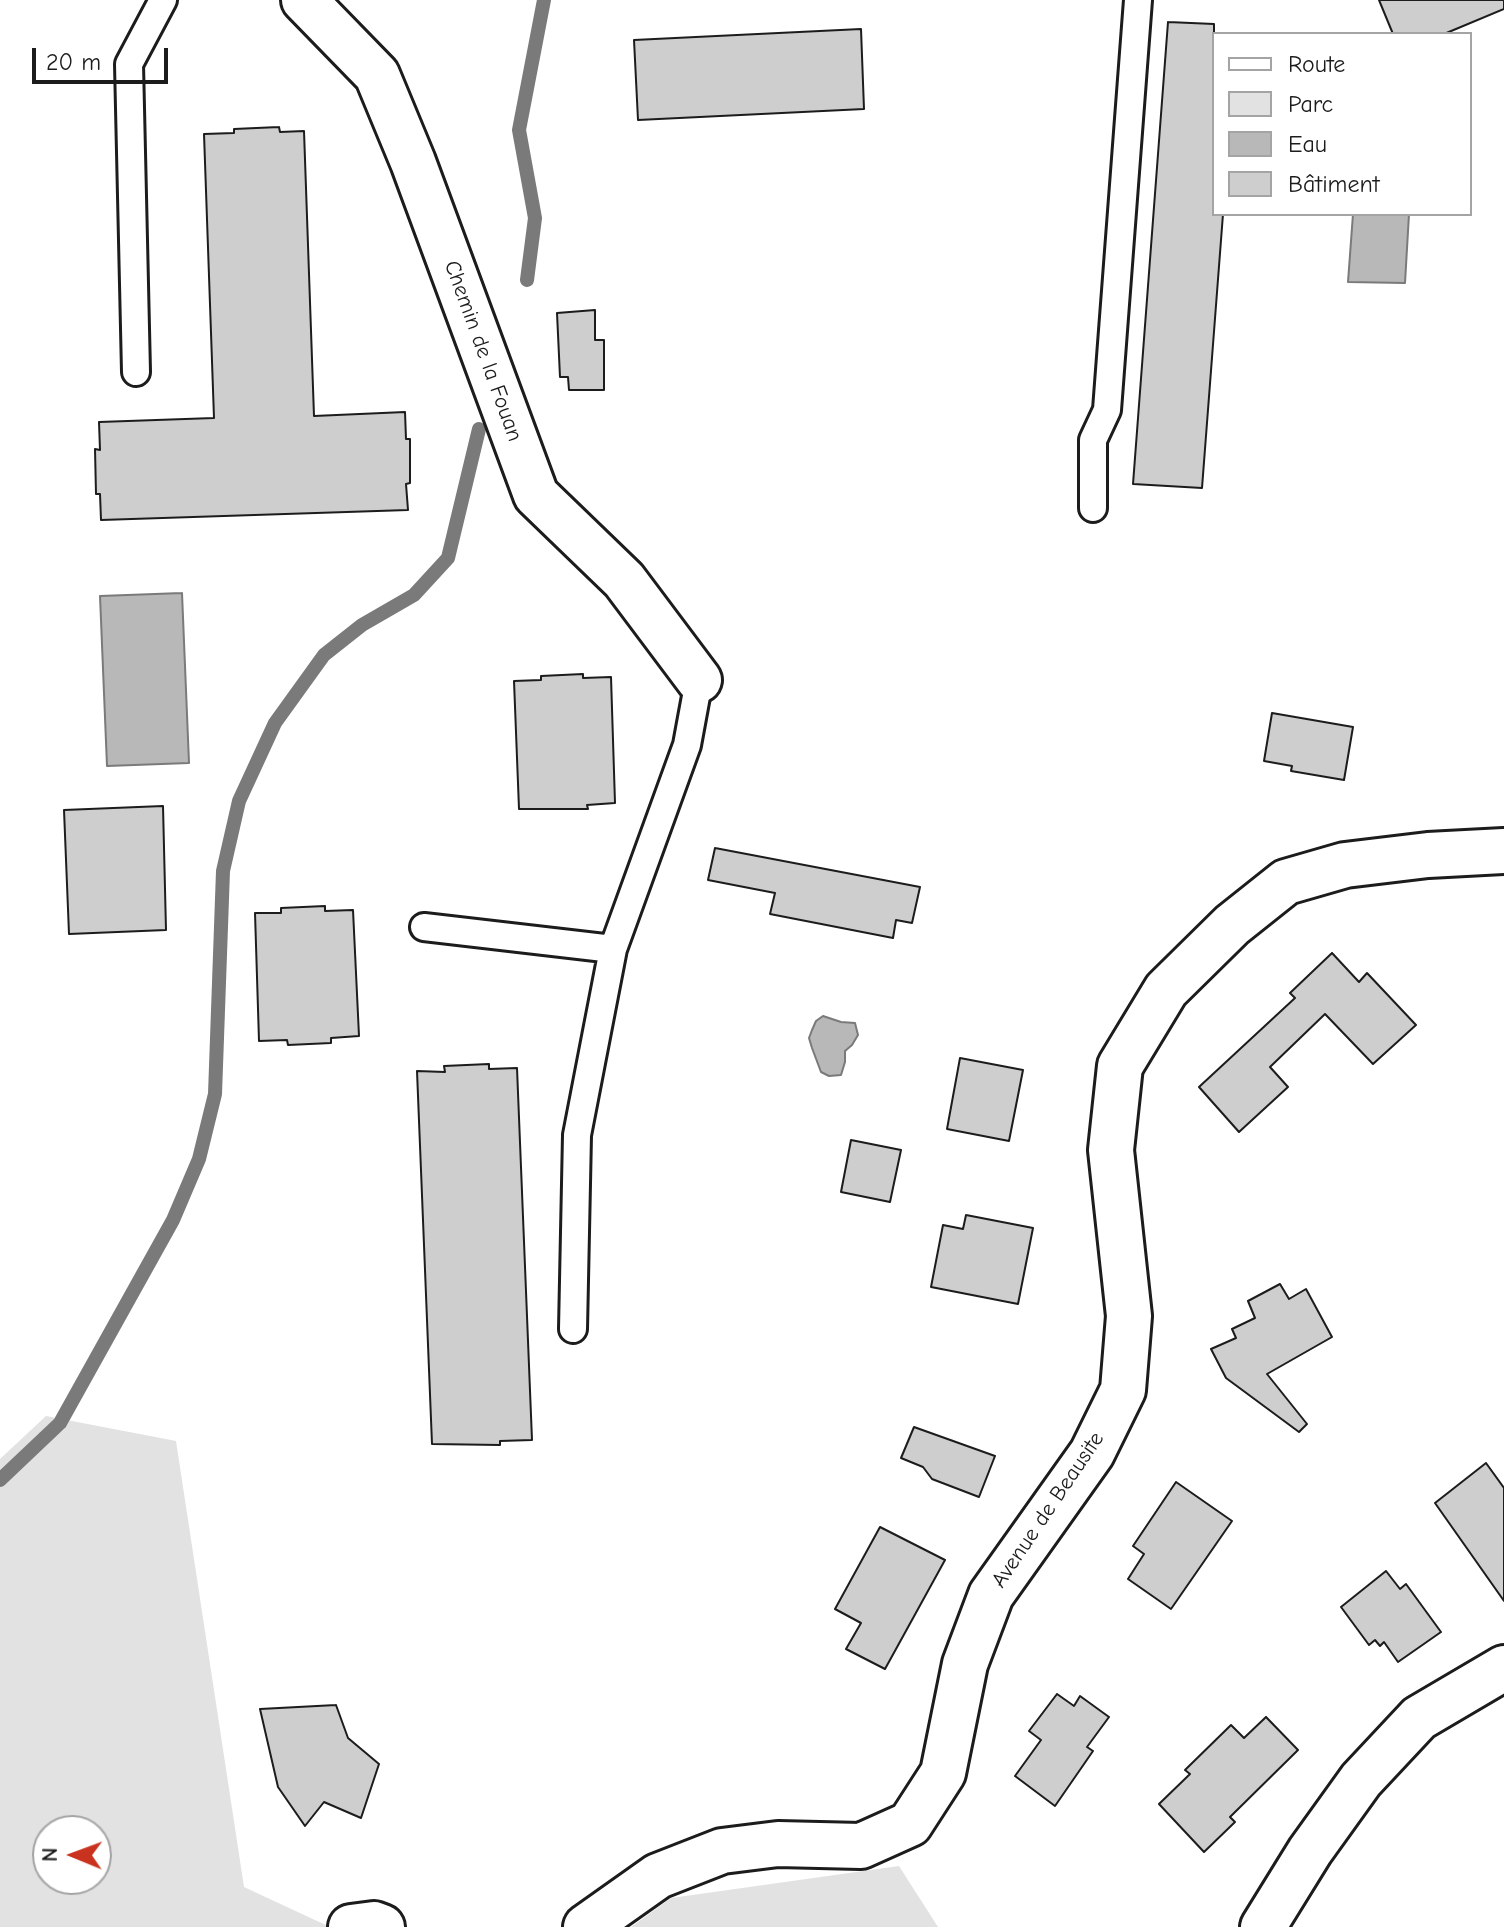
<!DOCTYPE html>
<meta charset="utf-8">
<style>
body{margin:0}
#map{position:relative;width:1504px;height:1927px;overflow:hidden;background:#fff;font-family:"Comic Neue",sans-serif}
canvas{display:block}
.legend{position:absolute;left:1212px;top:32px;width:260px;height:184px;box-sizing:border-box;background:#fff;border:2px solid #a4a4a4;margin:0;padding:10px 14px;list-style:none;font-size:24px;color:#1c1c1c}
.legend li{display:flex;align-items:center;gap:16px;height:40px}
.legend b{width:40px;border:2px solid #a4a4a4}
.north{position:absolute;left:32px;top:1815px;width:80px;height:80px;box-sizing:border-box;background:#fff;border:2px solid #a4a4a4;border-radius:50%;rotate:271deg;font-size:22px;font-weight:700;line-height:32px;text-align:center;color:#1c1c1c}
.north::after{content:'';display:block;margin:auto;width:28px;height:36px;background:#c8321e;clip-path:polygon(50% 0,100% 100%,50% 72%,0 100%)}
.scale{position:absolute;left:32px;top:48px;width:136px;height:36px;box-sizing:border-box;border:4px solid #1c1c1c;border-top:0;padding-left:10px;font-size:24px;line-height:28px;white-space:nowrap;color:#1c1c1c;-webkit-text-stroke:6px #fff;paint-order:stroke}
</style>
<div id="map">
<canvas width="1504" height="1927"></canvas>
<ul class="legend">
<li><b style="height:10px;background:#fff"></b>Route</li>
<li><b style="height:22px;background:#e2e2e2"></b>Parc</li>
<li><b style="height:22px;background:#b8b8b8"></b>Eau</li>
<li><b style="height:22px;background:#cecece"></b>Bâtiment</li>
</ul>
<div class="north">N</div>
<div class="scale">20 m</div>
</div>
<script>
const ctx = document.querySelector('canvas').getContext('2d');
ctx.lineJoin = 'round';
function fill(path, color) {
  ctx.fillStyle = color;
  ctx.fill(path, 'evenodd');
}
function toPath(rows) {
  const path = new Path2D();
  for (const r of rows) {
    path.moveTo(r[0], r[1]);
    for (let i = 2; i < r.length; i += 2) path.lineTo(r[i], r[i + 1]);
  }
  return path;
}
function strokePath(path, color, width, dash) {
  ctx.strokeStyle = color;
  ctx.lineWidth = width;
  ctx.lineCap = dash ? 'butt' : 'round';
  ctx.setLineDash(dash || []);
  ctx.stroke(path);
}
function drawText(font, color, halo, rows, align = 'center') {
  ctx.font = font + ' "Comic Neue",sans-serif';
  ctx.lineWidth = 6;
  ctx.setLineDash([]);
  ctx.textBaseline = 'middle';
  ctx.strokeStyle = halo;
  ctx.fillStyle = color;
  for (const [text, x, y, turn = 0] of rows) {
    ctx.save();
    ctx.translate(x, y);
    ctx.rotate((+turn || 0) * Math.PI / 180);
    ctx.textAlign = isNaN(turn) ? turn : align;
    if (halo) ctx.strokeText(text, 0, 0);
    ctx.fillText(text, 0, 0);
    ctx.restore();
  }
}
const green = toPath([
 [46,1416,176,1441,244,1887,330,1927,0,1927,0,1459],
 [48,1831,96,1831,96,1879,48,1879],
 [899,1866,938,1927,631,1927,671,1898]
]);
const water = toPath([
 [1353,214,1409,214,1405,283,1348,282,1353,214],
 [182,593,189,763,107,766,100,596,182,593],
 [823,1016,841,1022,855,1023,858,1035,852,1045,845,1051,845,1062,841,1075,829,1076,821,1072,812,1048,809,1038,812,1030,816,1021,823,1016]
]);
const stream = toPath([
 [527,280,535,218,519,130,544,0],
 [0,1480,60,1423,173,1220,199,1159,215,1094,223,871,239,801,275,723,324,655,362,625,414,595,448,558,479,429]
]);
const building = toPath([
 [1379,0,1504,0,1504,9,1444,34,1393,34,1379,0],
 [1168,22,1214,24,1214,214,1223,214,1202,488,1133,484,1168,22],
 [861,29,864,109,638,120,634,40,861,29],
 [279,127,280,132,304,131,314,416,405,412,406,439,410,439,410,483,406,484,408,510,101,520,100,494,96,494,95,449,100,450,99,422,214,418,204,134,234,133,234,129,279,127],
 [595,310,595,340,604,340,604,390,569,390,568,377,560,377,557,313,595,310],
 [583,674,583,678,611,677,615,803,587,805,588,809,519,809,514,681,541,680,541,676,583,674],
 [1272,713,1353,727,1344,780,1291,771,1292,766,1264,761,1272,713],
 [163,806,166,930,69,934,64,810,163,806],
 [715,848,920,887,912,923,896,920,893,938,770,914,775,893,708,880,715,848],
 [325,906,325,911,353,910,359,1036,331,1038,331,1043,288,1045,287,1040,259,1041,255,913,281,913,281,908,325,906],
 [1332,953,1359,982,1367,973,1416,1025,1373,1064,1325,1014,1270,1067,1288,1087,1239,1132,1199,1087,1295,998,1290,993,1332,953],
 [960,1058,1023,1070,1009,1141,947,1129,960,1058],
 [489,1064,489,1069,517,1068,532,1440,500,1441,500,1445,432,1444,417,1071,445,1072,444,1066,489,1064],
 [851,1140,901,1150,890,1202,841,1192,851,1140],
 [966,1215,1033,1228,1018,1304,931,1287,943,1225,963,1229,966,1215],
 [1280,1284,1289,1299,1306,1289,1332,1337,1267,1374,1307,1424,1299,1432,1226,1378,1211,1349,1236,1338,1232,1329,1255,1318,1248,1301,1280,1284],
 [914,1427,995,1456,979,1497,932,1479,923,1467,901,1458,914,1427],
 [1486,1463,1504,1488,1504,1601,1435,1503,1486,1463],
 [1176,1482,1232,1521,1171,1609,1128,1579,1144,1554,1133,1546,1176,1482],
 [880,1527,945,1560,885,1669,846,1649,861,1623,835,1609,880,1527],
 [1386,1571,1400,1589,1406,1584,1441,1632,1398,1662,1384,1642,1380,1646,1375,1640,1369,1645,1341,1607,1386,1571],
 [1057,1694,1074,1706,1080,1696,1109,1717,1087,1747,1093,1751,1055,1806,1015,1776,1041,1740,1029,1731,1057,1694],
 [336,1705,348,1738,379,1764,361,1818,324,1802,305,1826,278,1787,260,1709,336,1705],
 [1266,1717,1298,1750,1230,1817,1235,1822,1204,1852,1159,1804,1190,1774,1185,1770,1231,1725,1244,1738,1266,1717]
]);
const lane = toPath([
 [136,372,129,64,163,0],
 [1093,508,1093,440,1107,410,1138,0],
 [424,927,613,949],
 [573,1329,577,1135,613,949,687,745,699,680]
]);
const street = toPath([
 [304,0,377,75,413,162,536,495,624,580,699,680],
 [351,1927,374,1924,382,1927],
 [586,1927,658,1876,722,1851,778,1844,861,1846,910,1824,943,1773,965,1664,991,1595,1092,1453,1123,1390,1129,1316,1111,1150,1120,1066,1166,990,1232,925,1286,882,1345,865,1428,855,1504,851],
 [1263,1927,1310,1851,1361,1780,1419,1718,1504,1668]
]);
const streetNames = [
 ["Chemin de la Fouan",483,351,70],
 ["Avenue de Beausite",1048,1510,-56]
];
fill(green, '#e2e2e2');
fill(water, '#b8b8b8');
strokePath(water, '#7a7a7a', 2);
strokePath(stream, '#7a7a7a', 14);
fill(building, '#cecece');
strokePath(building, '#1c1c1c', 2);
strokePath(lane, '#1c1c1c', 32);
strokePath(street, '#1c1c1c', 50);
strokePath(lane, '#fff', 26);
strokePath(street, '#fff', 44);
drawText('22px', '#1c1c1c', '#fff', streetNames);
</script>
